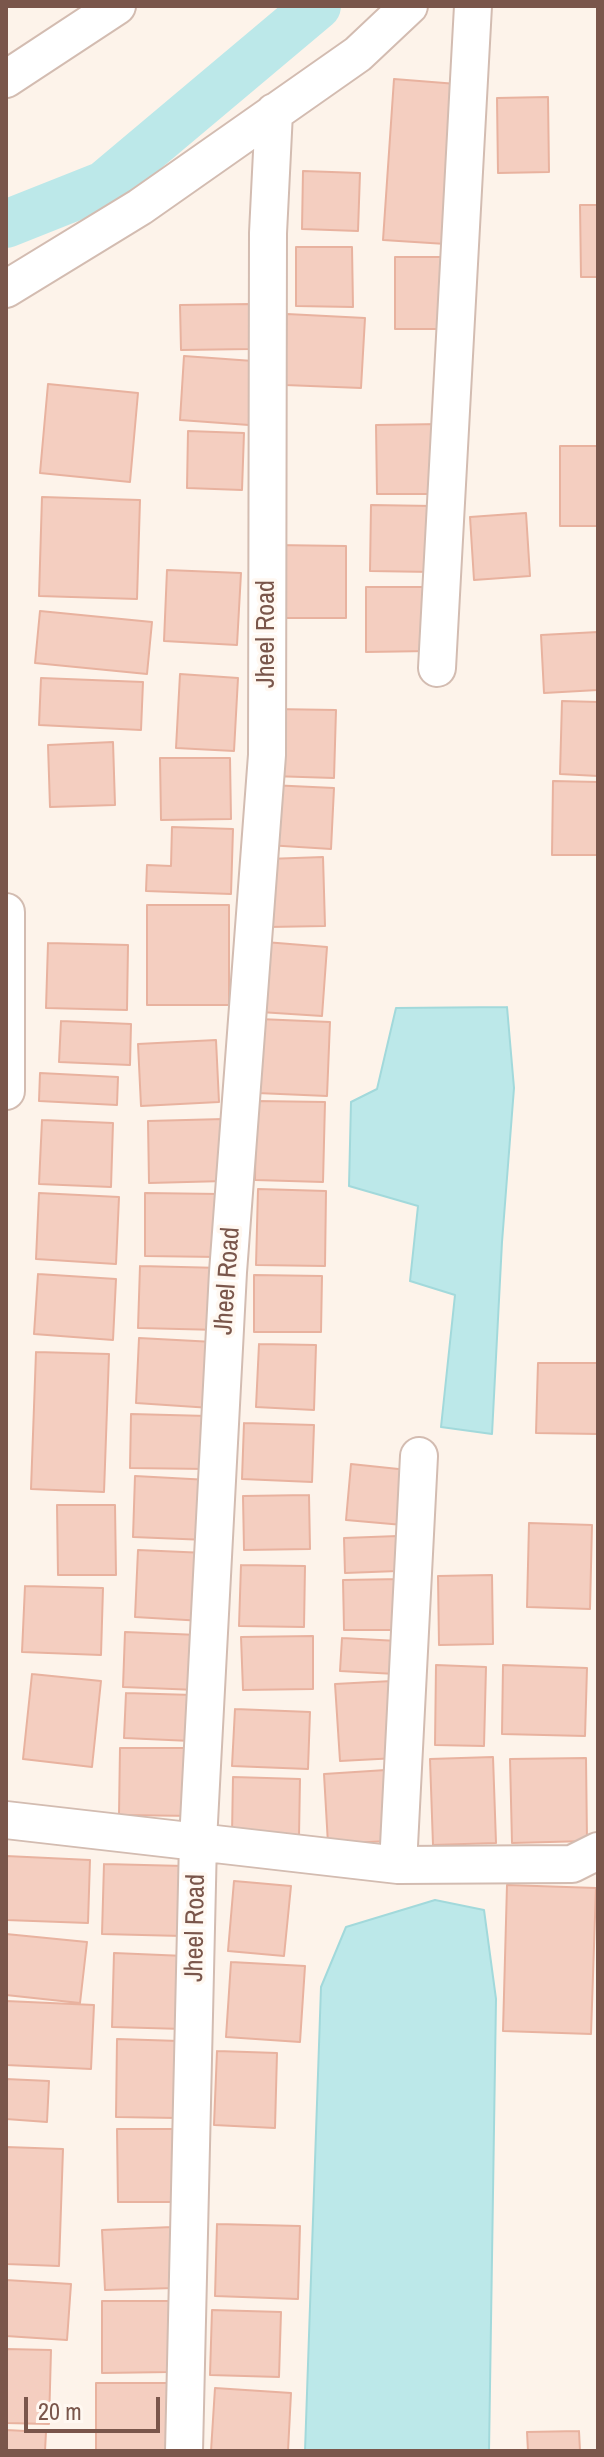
<!DOCTYPE html>
<style>
body{margin:0}
#map{position:relative;width:604px;height:2457px;overflow:hidden;background:#fdf3ea;font-family:"Archivo Narrow",sans-serif}
canvas{display:block}
.frame{position:absolute;inset:0;border:8px solid #7a564b;pointer-events:none}
.scale{position:absolute;left:24px;top:2397px;width:136px;height:36px;box-sizing:border-box;border:4px solid #7a564b;border-top:0;padding-left:10px;font-size:24px;line-height:28px;white-space:nowrap;color:#7a564b;-webkit-text-stroke:6px #fff8f1;paint-order:stroke}
</style>
<div id="map">
<canvas width="604" height="2457"></canvas>
<div class="frame"></div>
<div class="scale">20 m</div>
</div>
<script>
const ctx = document.querySelector('canvas').getContext('2d');
ctx.lineJoin = 'round';
function fill(path, color) {
  ctx.fillStyle = color;
  ctx.fill(path, 'evenodd');
}
function toPath(rows) {
  const path = new Path2D();
  for (const r of rows) {
    path.moveTo(r[0], r[1]);
    for (let i = 2; i < r.length; i += 2) path.lineTo(r[i], r[i + 1]);
  }
  return path;
}
function strokePath(path, color, width, dash) {
  ctx.strokeStyle = color;
  ctx.lineWidth = width;
  ctx.lineCap = dash ? 'butt' : 'round';
  ctx.setLineDash(dash || []);
  ctx.stroke(path);
}
function drawText(font, color, halo, rows, align = 'center') {
  ctx.font = font + ' "Archivo Narrow",sans-serif';
  ctx.lineWidth = 7;
  ctx.setLineDash([]);
  ctx.textBaseline = 'middle';
  ctx.strokeStyle = halo;
  ctx.fillStyle = color;
  for (const [text, x, y, turn = 0] of rows) {
    ctx.save();
    ctx.translate(x, y);
    ctx.rotate((+turn || 0) * Math.PI / 180);
    ctx.textAlign = isNaN(turn) ? turn : align;
    if (halo) ctx.strokeText(text, 0, 0);
    ctx.fillText(text, 0, 0);
    ctx.restore();
  }
}
const water = toPath([
 [507,1007,514,1088,502,1242,492,1434,441,1427,455,1295,410,1281,418,1206,349,1186,351,1102,377,1089,396,1008,507,1007],
 [435,1900,484,1910,496,1999,489,2451,305,2451,321,1987,346,1927,435,1900]
]);
const canal = toPath([
 [6,224,104,185,317,6]
]);
const building = toPath([
 [394,79,457,84,446,244,383,240,394,79],
 [548,97,549,172,498,173,497,98,548,97],
 [303,171,360,173,358,231,302,229,303,171],
 [580,205,598,205,598,277,581,277,580,205],
 [296,247,352,247,353,307,296,306,296,247],
 [395,257,441,257,442,329,395,329,395,257],
 [251,304,251,349,181,350,180,305,251,304],
 [287,314,365,318,361,388,285,385,287,314],
 [184,356,253,361,249,425,180,420,184,356],
 [48,384,138,393,130,482,40,473,48,384],
 [441,424,442,494,377,494,376,425,441,424],
 [188,431,244,433,242,490,187,488,188,431],
 [560,446,598,446,598,526,560,526,560,446],
 [42,497,140,500,137,599,39,596,42,497],
 [371,505,433,506,433,572,370,571,371,505],
 [526,513,530,576,474,580,470,517,526,513],
 [274,545,346,546,346,618,273,618,274,545],
 [167,570,241,573,237,645,164,641,167,570],
 [366,587,428,587,429,651,366,652,366,587],
 [40,611,152,622,147,674,35,663,40,611],
 [598,632,598,690,544,693,541,635,598,632],
 [180,674,238,678,234,751,176,748,180,674],
 [41,678,143,682,141,730,39,725,41,678],
 [562,701,598,702,598,776,560,774,562,701],
 [273,709,336,710,334,778,271,776,273,709],
 [113,742,115,805,50,807,48,745,113,742],
 [160,758,230,758,231,819,161,820,160,758],
 [553,781,598,782,598,855,552,855,553,781],
 [270,785,334,788,331,849,267,845,270,785],
 [172,827,233,829,231,894,146,891,147,865,171,866,172,827],
 [323,857,325,926,268,927,267,859,323,857],
 [147,905,229,905,229,1005,147,1005,147,905],
 [265,942,327,947,322,1016,260,1012,265,942],
 [48,943,128,945,127,1010,46,1008,48,943],
 [259,1019,330,1022,327,1096,257,1093,259,1019],
 [61,1021,131,1024,130,1065,59,1062,61,1021],
 [216,1040,219,1102,141,1106,138,1044,216,1040],
 [40,1073,118,1077,117,1105,39,1101,40,1073],
 [256,1101,325,1102,323,1182,255,1180,256,1101],
 [224,1119,225,1181,149,1183,148,1121,224,1119],
 [42,1120,113,1123,111,1187,39,1184,42,1120],
 [258,1189,326,1191,325,1266,256,1265,258,1189],
 [39,1193,119,1197,116,1264,36,1259,39,1193],
 [145,1193,220,1194,219,1257,145,1256,145,1193],
 [140,1266,222,1268,220,1330,138,1328,140,1266],
 [38,1274,116,1279,113,1340,34,1334,38,1274],
 [254,1275,322,1276,321,1332,254,1332,254,1275],
 [139,1338,214,1342,211,1408,136,1403,139,1338],
 [259,1344,316,1345,314,1410,256,1407,259,1344],
 [36,1352,109,1354,104,1492,31,1489,36,1352],
 [538,1363,598,1363,598,1434,536,1433,538,1363],
 [131,1414,208,1416,207,1469,130,1468,131,1414],
 [244,1423,314,1425,312,1482,242,1479,244,1423],
 [351,1464,408,1470,403,1525,346,1520,351,1464],
 [135,1476,209,1480,207,1540,133,1537,135,1476],
 [309,1495,310,1549,244,1550,243,1496,309,1495],
 [57,1505,115,1505,116,1575,58,1575,57,1505],
 [529,1523,592,1525,590,1609,527,1607,529,1523],
 [398,1536,398,1571,345,1573,344,1538,398,1536],
 [138,1550,206,1553,203,1621,135,1617,138,1550],
 [241,1565,305,1566,304,1627,239,1626,241,1565],
 [492,1575,493,1644,439,1645,438,1576,492,1575],
 [402,1579,403,1630,344,1630,343,1580,402,1579],
 [25,1586,103,1588,101,1655,22,1652,25,1586],
 [125,1632,199,1635,197,1690,123,1687,125,1632],
 [313,1636,313,1689,243,1690,241,1637,313,1636],
 [342,1638,398,1641,396,1674,340,1671,342,1638],
 [436,1665,486,1667,484,1746,435,1745,436,1665],
 [503,1665,587,1668,585,1736,502,1734,503,1665],
 [32,1674,101,1681,92,1767,23,1759,32,1674],
 [392,1681,397,1758,340,1761,335,1684,392,1681],
 [126,1693,193,1695,191,1741,124,1738,126,1693],
 [235,1709,310,1712,308,1769,232,1766,235,1709],
 [120,1748,196,1748,195,1816,119,1815,120,1748],
 [493,1757,496,1843,433,1845,430,1759,493,1757],
 [586,1758,587,1841,512,1843,510,1759,586,1758],
 [386,1770,390,1841,328,1844,324,1774,386,1770],
 [233,1777,300,1779,299,1836,232,1834,233,1777],
 [6,1856,90,1860,88,1923,6,1920,6,1856],
 [104,1864,184,1866,182,1936,102,1934,104,1864],
 [234,1881,291,1886,284,1956,228,1951,234,1881],
 [507,1885,596,1888,591,2034,503,2031,507,1885],
 [6,1934,87,1942,80,2003,6,1995,6,1934],
 [114,1953,185,1956,183,2029,112,2027,114,1953],
 [231,1962,305,1966,300,2042,226,2037,231,1962],
 [6,2001,94,2005,91,2069,6,2065,6,2001],
 [117,2039,179,2041,178,2118,116,2117,117,2039],
 [217,2051,277,2053,275,2128,214,2125,217,2051],
 [6,2079,49,2081,47,2122,6,2119,6,2079],
 [117,2129,179,2129,179,2202,118,2202,117,2129],
 [6,2147,63,2149,59,2266,6,2264,6,2147],
 [217,2224,300,2226,298,2299,215,2296,217,2224],
 [172,2227,175,2288,105,2290,102,2230,172,2227],
 [6,2280,71,2284,67,2340,6,2336,6,2280],
 [102,2301,170,2301,170,2372,102,2373,102,2301],
 [212,2310,281,2312,279,2377,210,2375,212,2310],
 [6,2349,51,2350,49,2424,6,2423,6,2349],
 [96,2383,178,2383,179,2451,96,2451,96,2383],
 [215,2388,291,2393,288,2451,211,2451,215,2388],
 [6,2430,46,2432,45,2451,6,2451,6,2430],
 [579,2431,580,2451,528,2451,527,2432,579,2431]
]);
const minor = toPath([
 [6,79,117,6],
 [6,289,140,207,358,54,409,6],
 [437,668,473,6],
 [6,912,6,1091],
 [6,1820,398,1865,572,1864,598,1851],
 [398,1865,419,1456],
 [184,2451,198,1841,228,1272,267,755,268,233,274,112]
]);
const streetNames = [
 ["Jheel Road",267,634,-90],
 ["Jheel Road",228,1281,-86],
 ["Jheel Road",196,1928,-89]
];
fill(water, '#bce8e9');
strokePath(water, '#a2d9db', 2);
strokePath(canal, '#bce8e9', 48);
fill(building, '#f4cec0');
strokePath(building, '#e8b29f', 2);
strokePath(minor, '#d3bcb1', 40);
strokePath(minor, '#fff', 36);
drawText('26px', '#7a564b', '#fff8f1', streetNames);
</script>
